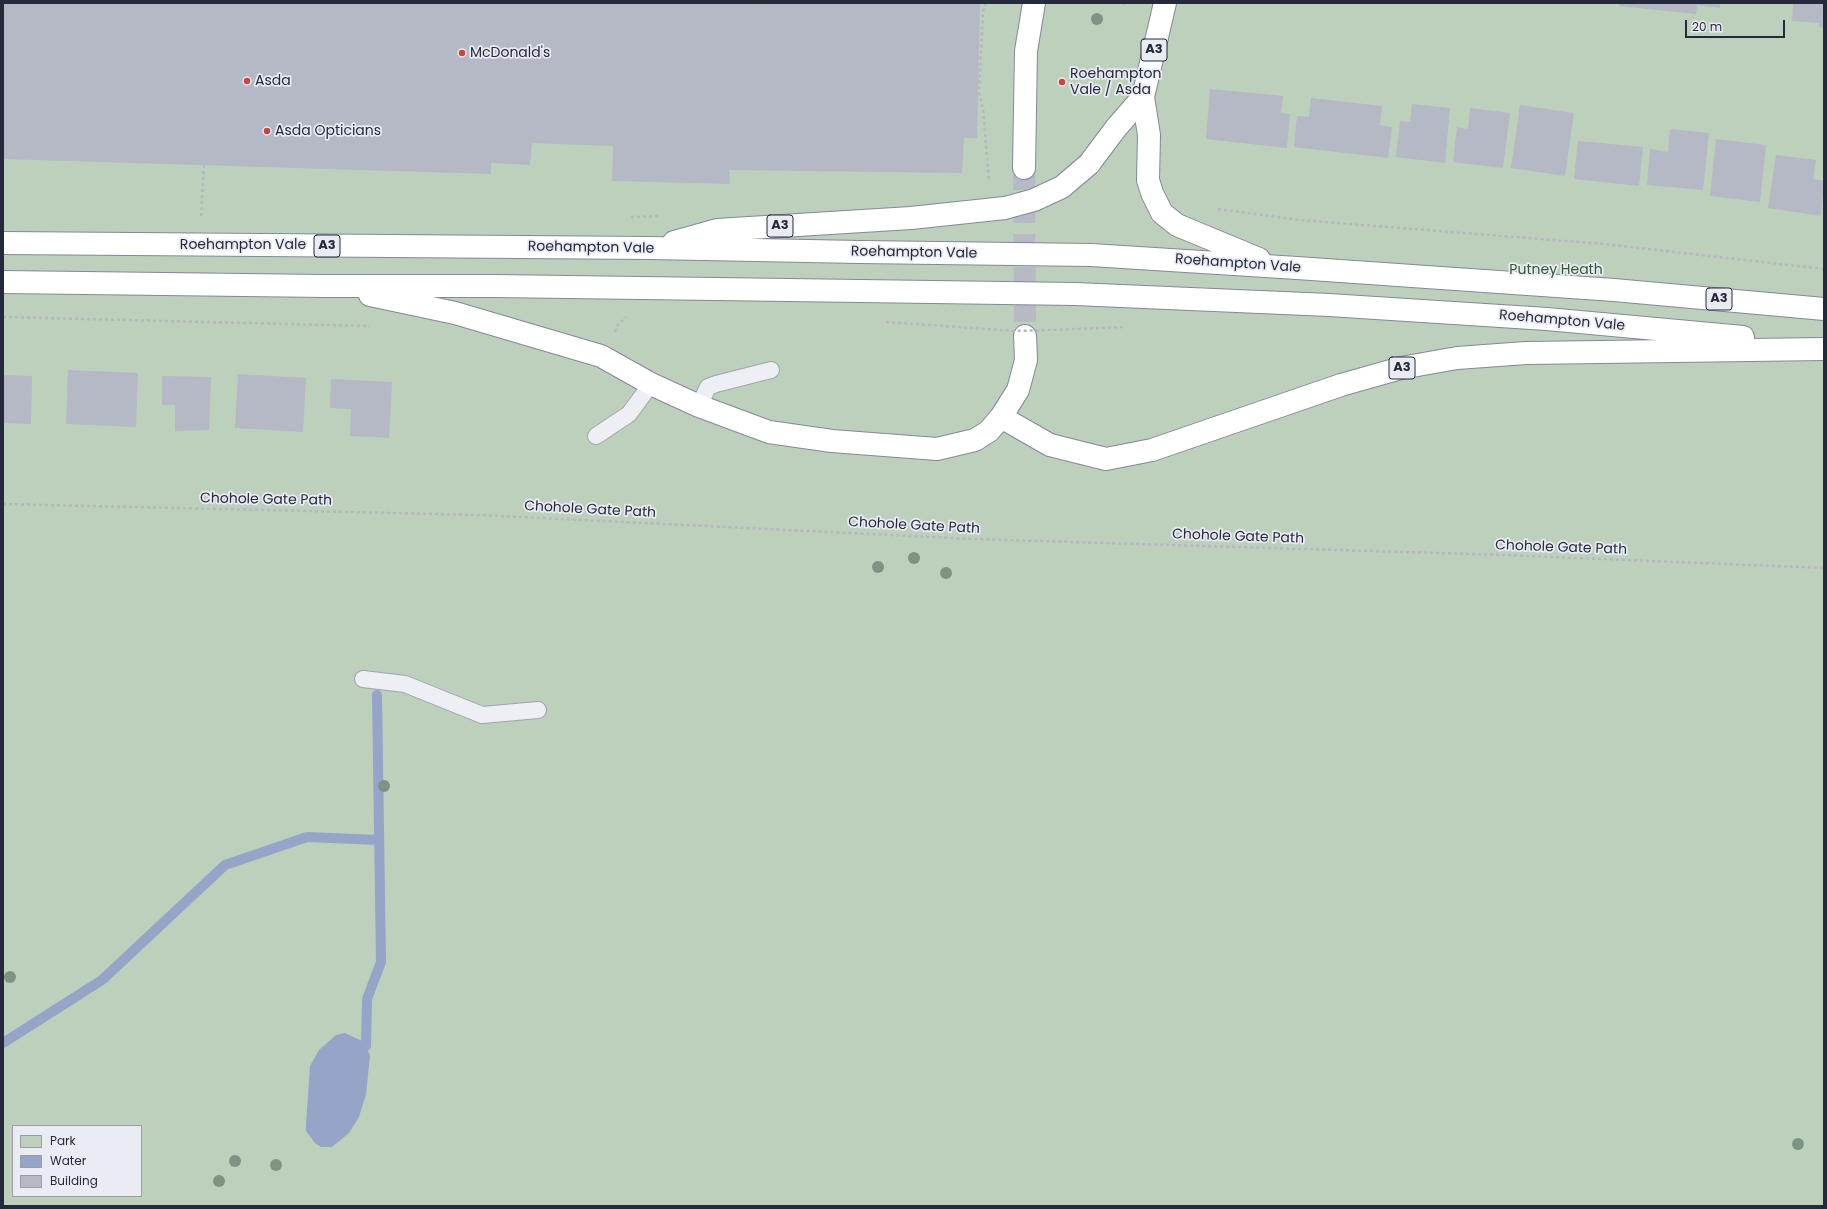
<!DOCTYPE html>
<style>
body{margin:0}
#map{position:relative;width:1827px;height:1209px;overflow:hidden;background:#dbdde6;font-family:Poppins,sans-serif}
canvas{display:block}
.frame{position:absolute;inset:0;border:4px solid #25293c;pointer-events:none}
.legend{position:absolute;left:12px;top:1125px;width:130px;height:72px;box-sizing:border-box;background:#eaecf4;border:1px solid #9b9eaa;margin:0;padding:5px 7px;list-style:none;font-size:12px;color:#25293c}
.legend li{display:flex;align-items:center;gap:8px;height:20px}
.legend b{width:20px;border:1px solid #9b9eaa}
.scale{position:absolute;left:1685px;top:20px;width:100px;height:18px;box-sizing:border-box;border:2px solid #25293c;border-top:0;padding-left:5px;font-size:12px;line-height:14px;white-space:nowrap;color:#25293c;-webkit-text-stroke:3px #eaecf4;paint-order:stroke}
</style>
<div id="map">
<canvas width="1827" height="1209"></canvas>
<div class="frame"></div>
<ul class="legend">
<li><b style="height:11px;background:#bdd0bc"></b>Park</li>
<li><b style="height:11px;background:#95a4c7"></b>Water</li>
<li><b style="height:11px;background:#b5b8c5"></b>Building</li>
</ul>
<div class="scale">20 m</div>
</div>
<script>
const ctx = document.querySelector('canvas').getContext('2d');
ctx.lineJoin = 'round';
function fill(path, color) {
  ctx.fillStyle = color;
  ctx.fill(path, 'evenodd');
}
function toPath(rows) {
  const path = new Path2D();
  for (const r of rows) {
    path.moveTo(r[0], r[1]);
    for (let i = 2; i < r.length; i += 2) path.lineTo(r[i], r[i + 1]);
  }
  return path;
}
function strokePath(path, color, width, dash) {
  ctx.strokeStyle = color;
  ctx.lineWidth = width;
  ctx.lineCap = dash ? 'butt' : 'round';
  ctx.setLineDash(dash || []);
  ctx.stroke(path);
}
function drawText(font, color, halo, rows, align = 'center') {
  ctx.font = font + ' Poppins,sans-serif';
  ctx.lineWidth = 3.5;
  ctx.setLineDash([]);
  ctx.textBaseline = 'middle';
  ctx.strokeStyle = halo;
  ctx.fillStyle = color;
  for (const [text, x, y, turn = 0] of rows) {
    ctx.save();
    ctx.translate(x, y);
    ctx.rotate((+turn || 0) * Math.PI / 180);
    ctx.textAlign = isNaN(turn) ? turn : align;
    if (halo) ctx.strokeText(text, 0, 0);
    ctx.fillText(text, 0, 0);
    ctx.restore();
  }
}
const green = toPath([
 [3,3,1824,3,1824,1206,3,1206],
 [13,1126,141,1126,141,1196,13,1196]
]);
const water = toPath([
 [345,1033,362,1041,366,1046,370,1056,366,1094,359,1117,349,1133,332,1147,321,1147,315,1143,306,1131,306,1125,310,1066,319,1050,336,1035]
]);
const stream = toPath([
 [3,1043,102,980,225,865,307,837,379,840],
 [366,1046,367,999,381,962,377,695]
]);
const building = toPath([
 [3,3,980,3,977,138,964,138,962,173,729,170,730,184,612,181,613,146,532,143,530,165,491,163,491,174,3,159],
 [1620,3,1720,3,1720,8,1697,5,1696,14,1619,6],
 [1793,3,1824,3,1824,28,1819,27,1819,23,1792,21],
 [1210,89,1283,96,1281,113,1290,114,1287,148,1206,139],
 [1311,98,1382,106,1380,125,1392,127,1388,158,1294,147,1297,116,1309,117],
 [1412,104,1450,108,1445,163,1396,157,1400,121,1410,122],
 [1520,105,1574,113,1565,176,1511,168],
 [1470,108,1510,113,1503,168,1453,162,1457,127,1468,129],
 [1670,129,1709,133,1703,190,1647,185,1650,149,1668,152],
 [1716,139,1766,145,1760,202,1710,196],
 [1578,141,1643,147,1639,186,1574,179],
 [1776,155,1816,160,1813,179,1824,181,1821,216,1768,208],
 [68,370,138,373,136,427,66,424],
 [238,374,306,378,303,432,235,428],
 [3,375,32,376,31,424,3,423],
 [162,376,211,377,209,430,175,431,175,405,162,405],
 [331,379,392,382,389,438,350,436,351,409,330,408]
]);
const trunkTunnel = toPath([
 [1024,168,1025,336]
]);
const path = toPath([
 [986,3,983,12,979,92,983,109,989,181],
 [1123,3,1126,5],
 [759,170,764,3],
 [1218,209,1299,220,1604,244,1824,269],
 [201,216,204,165],
 [631,217,660,216],
 [3,317,370,326],
 [1078,329,1123,327],
 [615,332,617,326,626,317],
 [3,504,480,515,972,539,1503,555,1824,568]
]);
const service = toPath([
 [699,406,708,387,716,384,771,370],
 [596,436,629,414,651,384],
 [363,679,405,684,482,715,538,710]
]);
const trunk = toPath([
 [1165,3,1143,97,1149,135,1148,180,1152,193,1162,213,1177,225,1259,259],
 [1089,164,1116,128,1143,97],
 [1024,168,1026,51,1034,3],
 [674,242,717,230,911,218],
 [3,243,650,248,860,252],
 [1091,255,1297,268,1614,290,1824,309],
 [3,282,324,286,495,286,861,291],
 [1075,294,1329,305,1547,319,1743,337],
 [370,295,455,313,601,356,651,384,699,406,769,432,832,441,937,449,975,440,989,431,1001,417,1018,390,1026,360,1025,336],
 [1001,417,1050,445,1106,459,1152,450,1341,385,1401,368,1457,358,1526,353,1824,349]
]);
const pathBridge = toPath([
 [886,322,1015,331,1078,329]
]);
const trunkBridge = toPath([
 [911,218,1005,208,1034,200,1062,187,1089,164],
 [860,252,1091,255],
 [861,291,1075,294]
]);
const trees = [
 [1097,19],
 [914,558],
 [878,567],
 [946,573],
 [384,786],
 [10,977],
 [1798,1144],
 [235,1161],
 [276,1165],
 [219,1181]
];
const markers = [
 [462,53,4,"#ce433d"],
 [247,81,4,"#ce433d"],
 [1062,82,4,"#ce433d"],
 [267,131,4,"#ce433d"]
];
const shields = [
 [1154,50,26],
 [780,226,26],
 [327,246,26],
 [1719,299,26],
 [1402,368,26]
];
const shieldNames = [
 ["A3",1154,50],
 ["A3",780,226],
 ["A3",327,246],
 ["A3",1719,299],
 ["A3",1402,368]
];
const poiNames = [
 ["McDonald's",470,53],
 ["Roehampton",1070,74],
 ["Vale / Asda",1070,90],
 ["Asda",255,81],
 ["Asda Opticians",275,131]
];
const streetNames = [
 ["Roehampton Vale",243,245],
 ["Roehampton Vale",591,248,1],
 ["Roehampton Vale",914,253,1],
 ["Roehampton Vale",1238,264,4],
 ["Roehampton Vale",1562,321,5],
 ["Chohole Gate Path",266,500,1],
 ["Chohole Gate Path",590,510,3],
 ["Chohole Gate Path",914,526,3],
 ["Chohole Gate Path",1238,537,2],
 ["Chohole Gate Path",1561,548,2]
];
const parkNames = [
 ["Putney Heath",1556,270]
];
fill(green, '#bdd0bc');
fill(water, '#95a4c7');
strokePath(stream, '#95a4c7', 10);
fill(building, '#b5b8c5');
strokePath(trunkTunnel, '#b7b9c4', 22, [22, 11]);
strokePath(service, '#a1a3b0', 18);
strokePath(trunk, '#83889c', 24);
strokePath(path, '#b6b8c0', 2.5, [3, 3]);
strokePath(service, '#eeeff4', 16);
strokePath(trunk, '#fff', 22);
strokePath(trunkBridge, '#83889c', 24, []);
strokePath(pathBridge, '#b6b8c0', 2.5, [3, 3]);
strokePath(trunkBridge, '#fff', 22);
ctx.fillStyle = '#7e9384';
for (const [x, y] of trees) {
  ctx.beginPath();
  ctx.arc(x, y, 6, 0, 2 * Math.PI);
  ctx.fill();
}
for (const [x, y, r, color] of markers) {
  const dot = new Path2D();
  dot.arc(x, y, r, 0, 2 * Math.PI);
  ctx.fillStyle = color;
  ctx.fill(dot);
  strokePath(dot, '#eaecf4', 1.5);
}
for (const [x, y, w] of shields) {
  const box = new Path2D();
  box.roundRect(x - w / 2, y - 11, w, 22, 3);
  ctx.fillStyle = '#eaecf4';
  ctx.fill(box);
  strokePath(box, '#25293c', 1);
}
drawText('bold 13px', '#25293c', null, shieldNames);
drawText('14px', '#25293c', '#eaecf4', poiNames, 'left');
drawText('14px', '#25293c', '#eaecf4', streetNames);
drawText('14px', '#325733', '#eaecf4', parkNames);
</script>
